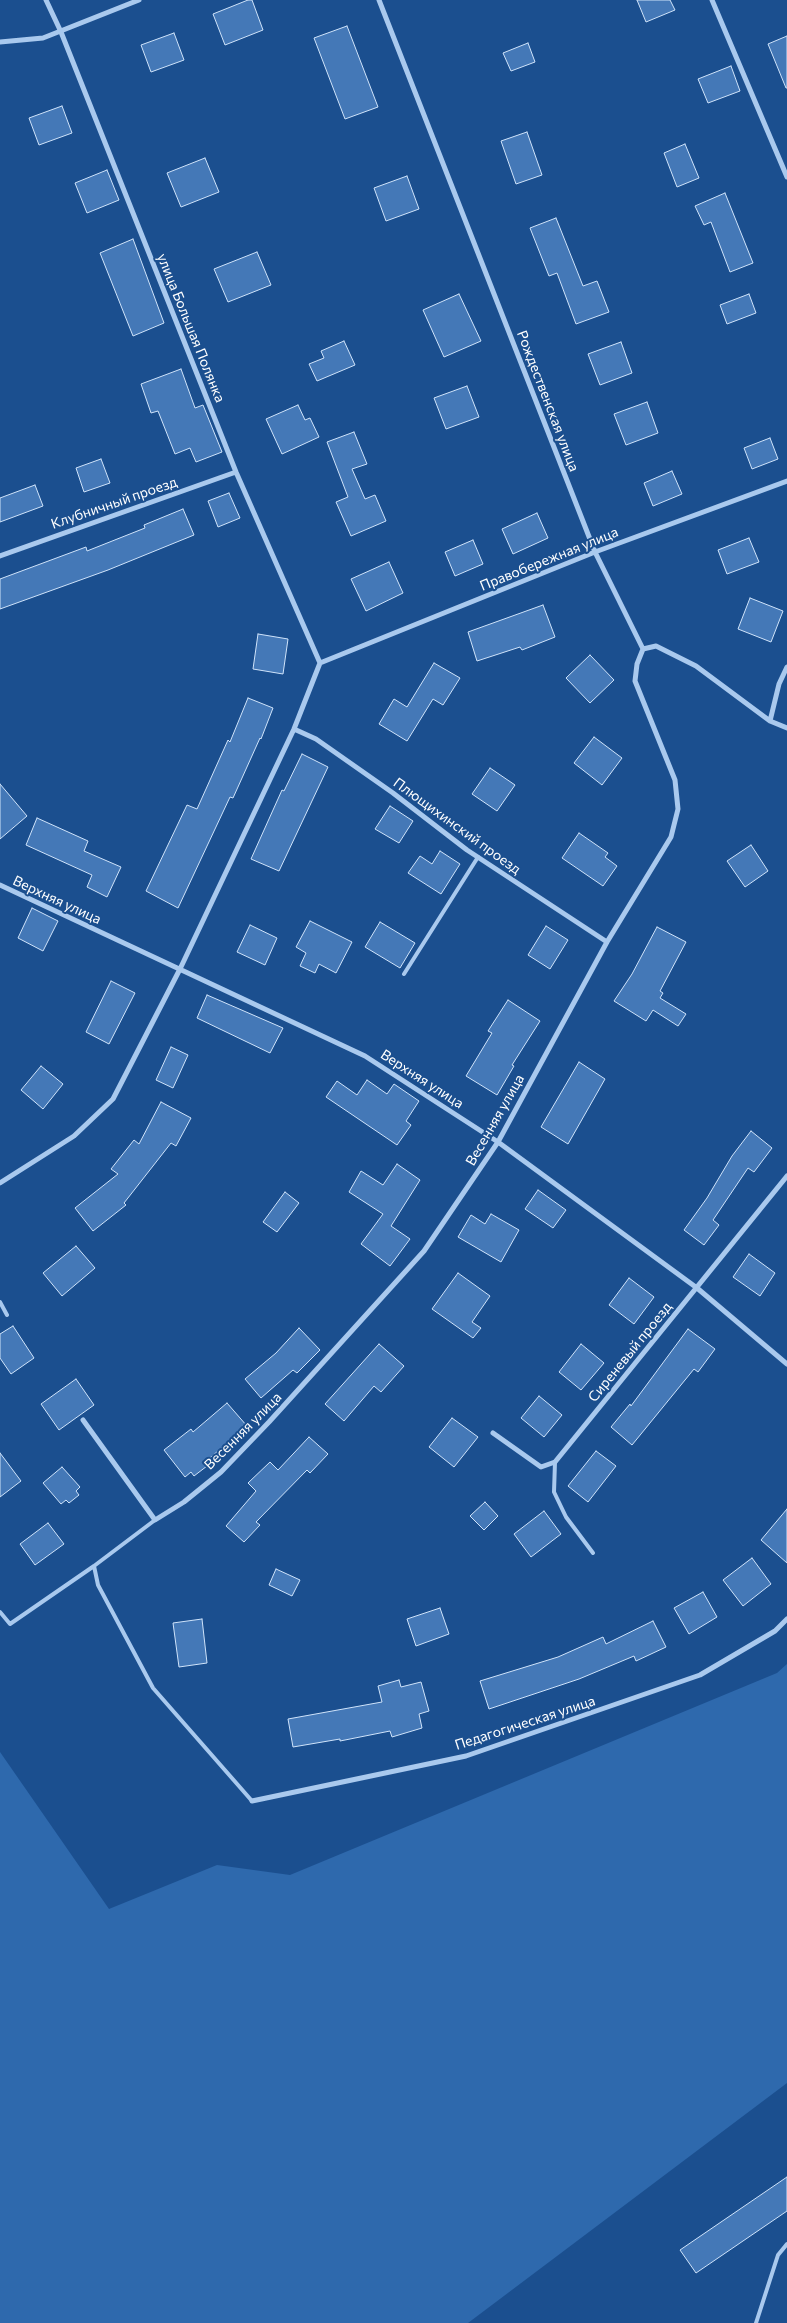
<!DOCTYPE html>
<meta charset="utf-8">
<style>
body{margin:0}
canvas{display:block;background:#1b4f8f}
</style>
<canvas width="787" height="2323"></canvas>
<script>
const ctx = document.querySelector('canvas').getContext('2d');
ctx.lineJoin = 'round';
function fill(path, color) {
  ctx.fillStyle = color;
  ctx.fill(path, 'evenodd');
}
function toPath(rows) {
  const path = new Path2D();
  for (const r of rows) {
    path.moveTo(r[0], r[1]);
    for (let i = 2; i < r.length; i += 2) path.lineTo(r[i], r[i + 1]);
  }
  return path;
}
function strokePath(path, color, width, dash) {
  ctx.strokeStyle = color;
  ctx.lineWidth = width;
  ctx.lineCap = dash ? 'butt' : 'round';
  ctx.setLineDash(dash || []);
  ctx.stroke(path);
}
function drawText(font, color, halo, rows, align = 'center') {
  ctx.font = font + ' Commissioner,sans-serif';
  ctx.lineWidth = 4;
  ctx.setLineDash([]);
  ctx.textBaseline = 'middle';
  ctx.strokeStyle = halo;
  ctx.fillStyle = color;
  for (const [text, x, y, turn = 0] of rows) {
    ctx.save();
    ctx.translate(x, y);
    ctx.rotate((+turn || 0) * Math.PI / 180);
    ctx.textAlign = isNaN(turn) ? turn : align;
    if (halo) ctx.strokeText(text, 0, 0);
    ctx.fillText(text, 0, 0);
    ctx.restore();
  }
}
const green = toPath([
 [787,1664,787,2083,468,2323,0,2323,0,1752,109,1909,217,1865,290,1875,777,1673]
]);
const building = toPath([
 [248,0,252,0,263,30,225,45,213,14,248,0],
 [637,0,670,0,675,10,646,22,637,0],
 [347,26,378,107,345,119,314,38,347,26],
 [174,33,184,60,151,72,141,45,174,33],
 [787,36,787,88,786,88,768,44,787,36],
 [528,43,535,62,511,71,503,53,528,43],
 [731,66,740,91,708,103,698,79,731,66],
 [62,106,72,133,39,145,29,118,62,106],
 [527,132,542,175,516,184,501,141,527,132],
 [685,144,699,178,677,187,664,153,685,144],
 [205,158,219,192,181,207,167,173,205,158],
 [107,170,119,200,87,213,75,183,107,170],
 [407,176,419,209,386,221,374,188,407,176],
 [725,193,753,263,730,272,711,222,704,225,695,206,725,193],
 [556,218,583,286,597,281,609,312,576,324,557,273,549,276,530,228,556,218],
 [133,239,164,323,133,336,100,253,133,239],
 [257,252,271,285,228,302,214,269,257,252],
 [459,294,481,341,444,357,423,310,459,294],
 [749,294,756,313,727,324,720,305,749,294],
 [344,341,355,365,317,381,309,364,324,358,321,351,344,341],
 [621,342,632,373,600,385,588,354,621,342],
 [181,369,195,408,203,405,222,452,196,462,190,448,175,454,158,411,151,413,141,384,181,369],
 [467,386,479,417,446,429,434,398,467,386],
 [647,402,658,433,626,445,614,414,647,402],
 [298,405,305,420,310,418,319,437,282,454,266,419,298,405],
 [354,432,367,464,352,469,365,499,375,495,386,521,351,536,336,502,348,497,327,442,354,432],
 [770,438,778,459,752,469,744,448,770,438],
 [101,459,110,483,84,492,76,468,101,459],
 [672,471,682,494,653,506,644,483,672,471],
 [35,485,43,506,0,522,0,498,35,485],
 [229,493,240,518,218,527,208,501,229,493],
 [183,509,194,535,108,570,0,609,0,579,86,547,87,551,145,528,144,525,183,509],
 [537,513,548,538,513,554,502,529,537,513],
 [749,538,759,562,727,574,718,550,749,538],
 [473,540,483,564,455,576,445,552,473,540],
 [389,562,403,593,366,611,351,579,389,562],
 [750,598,783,611,771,642,738,629,750,598],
 [543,605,555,637,522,650,520,647,477,661,468,632,543,605],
 [258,634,288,639,283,674,253,669,258,634],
 [590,655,614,680,590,703,566,678,590,655],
 [434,663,460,678,443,705,433,699,407,741,379,724,394,699,407,707,434,663],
 [248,698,273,708,261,739,260,738,233,798,230,797,178,908,146,891,187,805,197,809,228,740,230,742,248,698],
 [594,737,622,758,602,785,574,763,594,737],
 [302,754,328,767,279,871,251,859,282,790,284,791,302,754],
 [490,768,515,785,497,811,472,794,490,768],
 [0,784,27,816,0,839,0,784],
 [390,806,413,821,399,843,375,829,390,806],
 [37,818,88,841,84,851,121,867,107,897,87,887,92,875,26,845,37,818],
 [579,833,608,853,605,857,617,866,603,886,562,858,579,833],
 [751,845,768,871,745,887,727,861,751,845],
 [440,851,460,864,441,894,408,873,420,856,432,864,440,851],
 [32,908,58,921,43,951,18,938,32,908],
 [310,921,352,942,336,973,319,964,315,973,300,966,306,953,296,947,310,921],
 [380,922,415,943,400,968,365,947,380,922],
 [250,925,277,938,265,965,237,952,250,925],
 [546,926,568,940,550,969,528,955,546,926],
 [657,927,686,942,660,991,663,993,660,998,686,1014,678,1026,653,1010,646,1021,614,1001,632,974,657,927],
 [111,981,135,993,109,1044,86,1032,111,981],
 [207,995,283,1028,270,1053,197,1018,207,995],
 [508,1000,540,1021,512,1065,514,1066,497,1095,466,1076,492,1033,488,1031,508,1000],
 [171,1047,188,1055,173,1088,156,1080,171,1047],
 [579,1062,605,1079,568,1144,541,1127,579,1062],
 [41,1066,63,1084,43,1109,21,1090,41,1066],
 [367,1080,387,1094,394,1084,419,1101,406,1121,411,1125,397,1145,326,1097,337,1081,357,1095,367,1080],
 [161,1102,191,1118,176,1146,171,1143,124,1203,126,1205,93,1231,75,1208,118,1174,111,1169,134,1140,139,1144,161,1102],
 [751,1131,772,1148,754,1172,748,1168,713,1220,719,1225,704,1245,684,1230,707,1198,732,1156,751,1131],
 [397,1164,420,1180,391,1226,410,1239,390,1266,361,1244,383,1214,349,1192,361,1171,383,1185,397,1164],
 [538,1190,566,1210,553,1228,525,1209,538,1190],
 [285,1192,299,1203,277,1232,263,1222,285,1192],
 [491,1214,519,1230,501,1262,458,1237,471,1215,485,1224,491,1214],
 [76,1246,95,1268,62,1296,43,1273,76,1246],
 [749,1254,775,1273,760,1296,733,1277,749,1254],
 [458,1273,490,1296,472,1322,481,1328,473,1338,432,1309,458,1273],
 [629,1278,654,1297,634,1324,609,1305,629,1278],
 [13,1326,34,1358,11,1374,0,1358,0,1334,13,1326],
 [299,1328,320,1350,297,1373,293,1370,261,1398,245,1379,276,1353,299,1328],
 [688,1329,715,1349,698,1372,694,1369,632,1445,611,1427,630,1404,631,1406,688,1329],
 [379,1344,404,1366,381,1392,374,1386,344,1421,325,1404,379,1344],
 [581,1344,604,1363,581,1390,559,1372,581,1344],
 [76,1379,94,1405,59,1430,41,1404,76,1379],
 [539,1396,562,1415,544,1437,521,1418,539,1396],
 [227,1403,247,1426,204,1463,207,1466,194,1476,191,1472,185,1477,164,1450,191,1429,193,1432,227,1403],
 [452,1418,478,1437,454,1467,429,1447,452,1418],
 [309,1437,328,1454,310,1473,307,1470,256,1522,260,1525,244,1542,226,1526,256,1491,248,1483,270,1462,278,1470,309,1437],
 [596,1451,616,1466,588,1502,568,1486,596,1451],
 [0,1453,21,1481,0,1497,0,1453],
 [62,1467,80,1487,76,1491,79,1495,69,1503,66,1500,61,1504,43,1483,62,1467],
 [485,1502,498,1516,484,1530,470,1516,485,1502],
 [787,1509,787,1563,761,1540,787,1509],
 [544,1511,561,1534,531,1557,514,1534,544,1511],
 [48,1523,64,1544,35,1565,20,1544,48,1523],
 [752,1558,771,1584,743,1606,723,1580,752,1558],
 [276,1569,300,1580,292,1596,269,1585,276,1569],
 [703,1592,717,1617,689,1634,674,1608,703,1592],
 [440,1608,449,1634,416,1646,407,1619,440,1608],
 [202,1619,207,1663,179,1667,173,1623,202,1619],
 [653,1621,666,1647,636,1661,634,1656,579,1679,489,1709,480,1681,558,1657,603,1637,606,1644,653,1621],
 [399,1680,401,1687,421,1682,429,1711,419,1714,422,1728,392,1737,390,1731,340,1741,340,1739,293,1747,288,1719,382,1702,378,1686,399,1680],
 [787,2177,787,2211,696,2273,680,2250,787,2177]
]);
const lane = toPath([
 [404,974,478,857],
 [0,1302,7,1315],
 [555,1462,554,1492,566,1517,593,1553],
 [155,1520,94,1566,98,1585,153,1688,252,1801],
 [0,1612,10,1624,94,1566],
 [756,2323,778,2255,787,2244]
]);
const street = toPath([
 [46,0,61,32,236,472,320,663],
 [379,0,595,552,643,649,656,646,696,666,770,721,787,728],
 [712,0,787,177],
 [0,42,43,38,139,0],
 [0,556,236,472],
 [320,663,595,552,787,481],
 [770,721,779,684,787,667],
 [294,729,316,739,393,793,467,850,607,942],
 [0,885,365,1056,498,1142,697,1288,787,1364],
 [0,1183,74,1136,113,1099,180,969,294,729,320,663],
 [83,1420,155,1520,184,1502,221,1472,269,1422,424,1251,498,1142,607,942,671,837,678,809,675,780,635,681,637,664,643,649],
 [493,1433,541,1467,555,1462,787,1176],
 [252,1801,466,1756,700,1675,775,1631,787,1619]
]);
const streetNames = [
 ["улица Большая Полянка",191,328,68],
 ["Рождественская улица",548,401,69],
 ["Клубничный проезд",114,503,-19],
 ["Правобережная улица",549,559,-22],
 ["Плющихинский проезд",457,826,36],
 ["Верхняя улица",57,900,25],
 ["Верхняя улица",422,1079,33],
 ["Весенняя улица",495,1120,-60],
 ["Сиреневый проезд",630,1352,-51],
 ["Весенняя улица",243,1431,-45],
 ["Педагогическая улица",525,1723,-18]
];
fill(green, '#2e69ad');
fill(building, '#4478b7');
strokePath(building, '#cfe3fa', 1);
strokePath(lane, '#a9c9ee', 4);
strokePath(street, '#a9c9ee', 5);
drawText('14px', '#fff', '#1b4f8f', streetNames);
</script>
